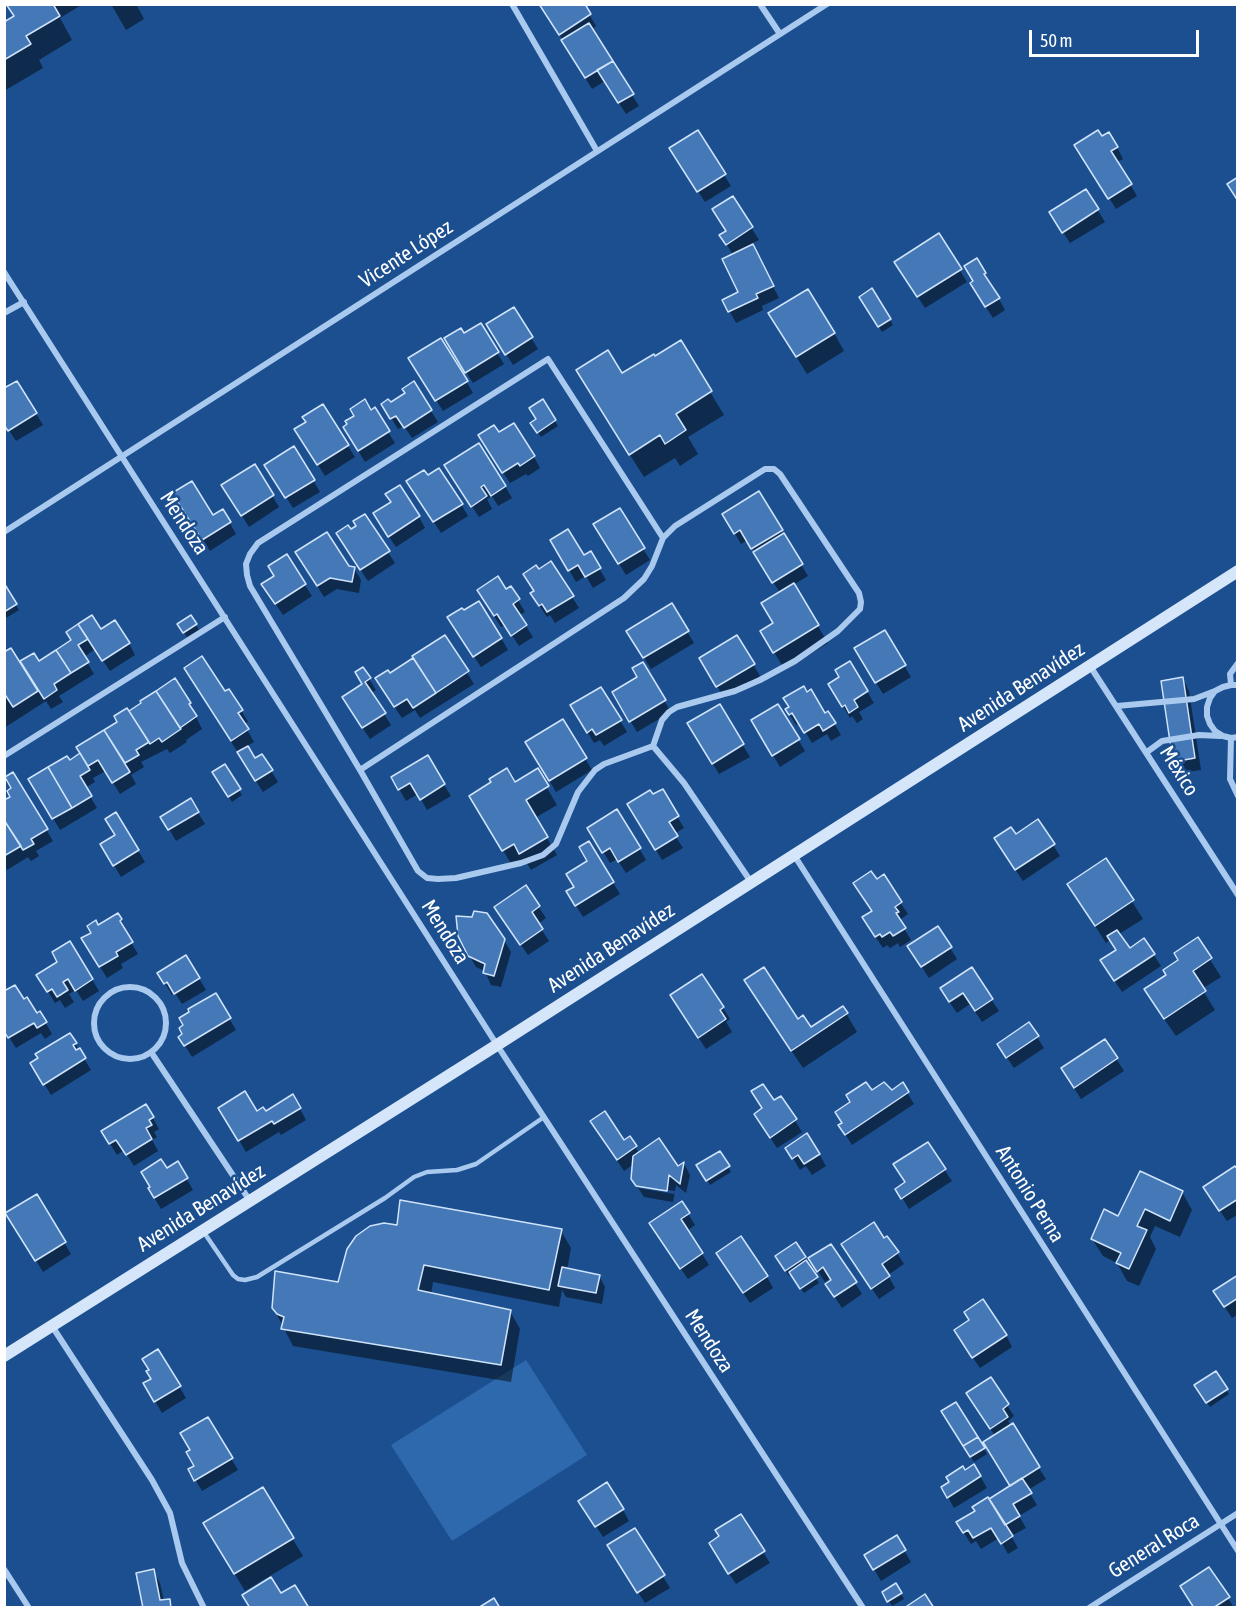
<!DOCTYPE html>
<meta charset="utf-8">
<style>
body{margin:0}
#map{position:relative;width:1242px;height:1612px;overflow:hidden;background:#1b4f8f;font-family:"Asap Condensed",sans-serif}
canvas{display:block}
.frame{position:absolute;inset:0;border:6px solid #fff;pointer-events:none}
.scale{position:absolute;left:1029px;top:30px;width:170px;height:27px;box-sizing:border-box;border:3px solid #fff;border-top:0;padding-left:8px;font-size:18px;line-height:21px;white-space:nowrap;color:#fff;-webkit-text-stroke:4px #1b4f8f;paint-order:stroke}
</style>
<div id="map">
<canvas width="1242" height="1612"></canvas>
<div class="frame"></div>
<div class="scale">50 m</div>
</div>
<script>
const ctx = document.querySelector('canvas').getContext('2d');
ctx.lineJoin = 'round';
function fill(path, color) {
  ctx.fillStyle = color;
  ctx.fill(path, 'evenodd');
}
function toPath(rows) {
  const path = new Path2D();
  for (const r of rows) {
    if (r.length === 3) {
      path.moveTo(r[0] + r[2], r[1]);
      path.arc(r[0], r[1], r[2], 0, 2 * Math.PI);
      continue;
    }
    path.moveTo(r[0], r[1]);
    for (let i = 2; i < r.length; i += 2) path.lineTo(r[i], r[i + 1]);
  }
  return path;
}
function strokePath(path, color, width, dash) {
  ctx.strokeStyle = color;
  ctx.lineWidth = width;
  ctx.lineCap = dash ? 'butt' : 'round';
  ctx.setLineDash(dash || []);
  ctx.stroke(path);
}
function drawText(font, color, halo, rows, align = 'center') {
  ctx.font = font + ' "Asap Condensed",sans-serif';
  ctx.lineWidth = 5;
  ctx.setLineDash([]);
  ctx.textBaseline = 'middle';
  ctx.strokeStyle = halo;
  ctx.fillStyle = color;
  for (const [text, x, y, turn = 0] of rows) {
    ctx.save();
    ctx.translate(x, y);
    ctx.rotate((+turn || 0) * Math.PI / 180);
    ctx.textAlign = isNaN(turn) ? turn : align;
    if (halo) ctx.strokeText(text, 0, 0);
    ctx.fillText(text, 0, 0);
    ctx.restore();
  }
}
const green = toPath([
 [526,1360,587,1455,452,1541,391,1445]
]);
const shadow = toPath([
 [7,4,83,4,60,18,72,40,39,60,43,68,4,91,4,24,15,17],
 [111,4,136,4,144,19,126,30],
 [541,4,583,4,596,26,591,30,639,106,626,114,605,81,592,89],
 [1102,138,1117,147,1123,159,1117,162,1137,196,1116,209,1083,156],
 [678,160,724,175,731,186,705,202],
 [1086,191,1105,222,1070,243,1058,224],
 [733,198,759,240,751,244,779,298,762,306,763,310,736,323,724,301,740,293,733,255,721,235,727,232],
 [938,235,967,282,925,308,902,273],
 [977,260,1005,310,993,318,978,295,975,281],
 [872,291,893,325,882,332,861,297],
 [513,309,538,349,513,365,495,336],
 [780,331,834,333,844,351,807,374],
 [464,336,497,353,504,364,473,383,452,350],
 [680,342,724,415,688,437,698,454,680,466,675,458,644,477,591,394,622,375,655,358],
 [417,370,466,381,473,393,443,411],
 [17,383,43,425,16,441,4,423],
 [542,401,558,426,541,437,532,424,538,420],
 [383,404,431,411,438,422,412,438,404,426,398,429],
 [322,406,355,457,325,476,303,441,308,423],
 [371,412,388,432,395,443,365,462,351,439],
 [498,434,534,457,540,468,528,476,526,474,510,483,486,447],
 [254,466,279,507,249,527,230,497],
 [273,476,313,480,320,492,293,508],
 [453,477,505,486,512,498,498,506,492,496,487,499,492,509,479,517],
 [415,493,461,504,468,516,441,533],
 [181,505,213,517,223,511,236,534,210,551],
 [619,510,650,560,626,575,595,524],
 [724,514,781,531,808,576,793,585,828,643,785,670,772,649,780,593,748,540,741,544],
 [419,517,425,528,396,547,381,525],
 [358,526,388,552,395,563,368,581,344,545,350,531],
 [552,541,583,557,590,553,606,580,593,588,586,576,576,582],
 [286,556,312,596,283,615,270,596,275,577],
 [303,564,354,568,361,580,359,593,337,589,324,597],
 [4,586,19,610,6,618,4,616],
 [511,588,525,612,519,615,533,637,519,646,505,625,501,627,485,602],
 [532,594,572,597,579,608,555,623,550,615,547,617],
 [671,605,694,643,651,669,628,631],
 [191,617,199,630,187,637,179,624],
 [456,629,501,638,508,650,481,667],
 [100,631,129,643,135,655,110,671,95,649,84,657,94,674,59,696,63,702,51,709,46,701,4,728,4,654,19,663,33,655,38,663],
 [884,632,911,677,883,694,856,649],
 [445,637,474,684,420,718,415,710,402,718,383,690,390,675,415,659],
 [737,637,760,676,724,698,701,658],
 [850,663,874,703,859,712,863,719,857,723,852,716,850,718,830,684,841,678],
 [642,664,671,712,637,732,614,693,639,678],
 [363,669,376,690,371,693,391,725,370,739,350,709,364,685],
 [1183,679,1189,691,1201,770,1181,773,1175,761],
 [192,680,225,693,241,710,248,722,244,724,254,742,247,746,255,760,262,756,278,782,263,792],
 [601,689,627,732,604,746,600,740,594,743,572,706],
 [143,703,189,703,202,729,186,740,187,742,170,753,167,749,141,762,144,767,131,775,136,784,120,794,106,771,93,778,95,782,85,788,97,808,60,830,30,779,69,762,82,754,78,748,119,722,129,713],
 [719,706,750,757,719,774,689,724],
 [778,706,805,751,780,767,753,721],
 [787,710,824,715,828,713,841,735,831,741,827,734,812,743,800,723,796,725],
 [562,721,592,770,556,792,527,743],
 [427,757,451,796,427,810,418,794,406,801,393,778],
 [224,766,242,795,232,802,214,772],
 [537,771,557,805,535,818,557,855,531,870,525,860,513,867,471,796,515,784],
 [13,774,53,841,36,851,39,856,31,861,28,857,7,870,4,866,4,802,12,797],
 [662,791,684,828,674,834,683,848,662,860,629,805,652,796],
 [190,800,205,824,176,841,162,817],
 [617,811,646,860,626,873,617,859,610,863,589,828],
 [116,814,145,862,121,877,102,845,117,836],
 [589,843,620,894,583,917,568,892,575,887,589,861],
 [1053,845,1060,856,1023,881,1002,850],
 [1106,860,1143,919,1119,934,1129,950,1144,940,1161,966,1122,992,1109,972,1118,951,1111,939,1106,943,1069,885],
 [883,877,908,914,901,919,904,924,902,925,911,940,900,947,898,943,890,948,887,945,883,948,870,929,876,881],
 [525,887,546,918,538,924,549,941,528,955,503,919],
 [118,915,127,931,125,933,138,954,121,964,123,968,107,978,83,939,93,933,98,927],
 [1197,939,1221,977,1202,989,1215,1010,1176,1036,1156,1007,1167,975],
 [504,940,511,952,501,987,491,985,485,971,476,967,469,955],
 [70,943,99,991,83,1001,76,990,69,994,74,1002,65,1008,60,1000,55,1003,38,975,59,962],
 [950,948,957,959,929,978,916,958],
 [186,957,206,990,182,1004,175,993,172,995,159,973],
 [971,969,999,1011,982,1022,970,1004,957,1013,948,1000],
 [215,995,236,1030,192,1057,180,1037],
 [756,998,811,1029,843,1008,857,1032,803,1068],
 [23,1001,37,1015,40,1013,52,1034,45,1039,41,1033,16,1048,4,1029],
 [678,1007,723,1008,730,1019,726,1022,732,1032,706,1049],
 [1029,1025,1044,1048,1014,1068,1006,1056],
 [70,1035,91,1070,51,1095,32,1064],
 [1105,1041,1124,1071,1081,1099,1069,1080],
 [902,1084,914,1104,852,1145,840,1126,871,1092,892,1091],
 [293,1096,306,1120,281,1135,279,1132,246,1152,220,1108,265,1113],
 [781,1098,802,1132,777,1148,762,1125,763,1109],
 [146,1106,159,1129,154,1132,157,1137,152,1140,158,1151,134,1166,124,1150,117,1155,103,1132],
 [599,1133,623,1142,629,1138,639,1153,678,1168,684,1164,690,1175,686,1193,676,1185,673,1202,644,1197,638,1188,674,1194,675,1191,637,1185,634,1164,624,1171],
 [927,1144,952,1181,909,1209,897,1189,906,1183],
 [787,1148,819,1154,826,1166,812,1175,806,1166,800,1170],
 [720,1153,731,1172,710,1185,699,1165],
 [178,1164,193,1190,161,1209,149,1189,166,1170],
 [1238,1173,1238,1217,1237,1215,1227,1221,1211,1198],
 [1182,1192,1192,1210,1180,1237,1155,1226,1150,1237,1156,1249,1139,1286,1127,1281,1117,1263,1103,1256,1092,1239,1119,1218],
 [36,1196,71,1254,43,1272,7,1213],
 [681,1203,695,1225,687,1231,709,1265,688,1279,658,1235],
 [398,1226,561,1231,571,1248,567,1270,599,1276,605,1287,602,1304,566,1297,562,1290,559,1307,433,1282,431,1294,510,1311,520,1329,511,1382,293,1346,273,1307,340,1283],
 [831,1246,862,1294,842,1308,834,1296,833,1281,831,1278,825,1282,817,1270],
 [897,1253,904,1264,888,1275,895,1288,879,1299,850,1256],
 [777,1257,805,1258,808,1263,807,1264,819,1283,804,1293,791,1274,789,1276],
 [724,1264,767,1277,773,1288,750,1303],
 [1238,1277,1238,1314,1232,1318,1222,1303],
 [1006,1335,1012,1347,980,1368,962,1342],
 [158,1351,186,1398,162,1413,145,1384,152,1379,151,1371],
 [1215,1373,1229,1394,1210,1407,1199,1391],
 [990,1379,1014,1416,1008,1421,1046,1479,1028,1490,1037,1505,1019,1516,1026,1528,1011,1536,1018,1548,1008,1554,999,1538,981,1549,976,1541,971,1544,958,1523,1012,1486,995,1436,975,1405],
 [956,1404,987,1454,974,1462,950,1423],
 [207,1419,238,1470,202,1491,190,1470,196,1466,192,1450],
 [974,1466,987,1488,954,1508,943,1488],
 [623,1510,629,1521,603,1537,587,1512],
 [634,1530,670,1588,645,1603,616,1557],
 [896,1537,911,1562,881,1581,866,1555],
 [292,1538,303,1556,245,1591,215,1541],
 [763,1552,770,1563,736,1584,717,1555],
 [153,1571,160,1583,164,1601,169,1600,173,1608,144,1608],
 [896,1585,904,1599,892,1606,884,1593],
 [1228,1598,1234,1608,1195,1608]
]);
const building = toPath([
 [6,4,53,4,60,16,26,36,31,44,4,60,4,22,14,16,6,4],
 [539,4,585,4,591,14,559,35,539,4],
 [589,23,613,61,585,78,561,40,589,23],
 [613,61,634,94,618,103,597,70,613,61],
 [698,130,726,174,697,192,669,148,698,130],
 [1098,130,1102,136,1109,132,1118,147,1111,151,1132,184,1108,199,1074,145,1098,130],
 [1238,177,1238,201,1227,184,1238,177],
 [1086,189,1099,209,1062,233,1049,212,1086,189],
 [733,196,753,227,726,245,719,235,726,231,712,209,733,196],
 [939,233,962,269,917,297,894,262,939,233],
 [753,244,774,286,756,294,758,298,728,312,722,300,738,292,722,259,753,244],
 [977,258,986,273,984,274,1000,298,985,307,970,283,973,281,964,266,977,258],
 [872,288,891,319,878,327,859,297,872,288],
 [808,289,835,333,796,357,768,313,808,289],
 [514,307,533,337,505,355,486,324,514,307],
 [481,323,499,352,465,373,444,338,461,328,464,333,481,323],
 [441,338,468,381,435,401,408,358,441,338],
 [681,340,712,391,676,414,686,430,665,444,660,435,629,455,576,370,608,350,622,373,654,354,655,356,681,340],
 [17,381,37,413,8,431,4,425,4,388,17,381],
 [414,381,432,410,404,428,396,416,390,419,381,404,388,399,391,402,405,393,402,389,414,381],
 [365,399,371,410,375,407,390,431,358,451,343,427,347,424,345,421,354,416,350,409,365,399],
 [543,399,556,420,537,433,530,423,536,419,529,408,543,399],
 [323,404,349,445,317,465,294,429,306,422,302,417,323,404],
 [514,423,535,456,520,466,518,463,502,473,478,435,494,425,499,432,514,423],
 [479,443,506,486,491,496,484,485,481,487,487,496,471,507,444,465,479,443],
 [294,446,315,480,285,498,264,465,294,446],
 [255,464,274,495,241,516,221,485,255,464],
 [439,468,463,504,433,522,406,481,424,470,428,475,439,468],
 [192,481,213,515,223,509,231,522,202,540,172,493,192,481],
 [400,485,420,516,388,537,373,513,391,502,385,494,400,485],
 [759,491,783,530,751,549,740,530,734,534,722,514,759,491],
 [620,508,645,548,618,564,593,524,620,508],
 [365,514,390,551,360,570,336,533,348,525,351,529,356,526,353,521,365,514],
 [568,529,584,555,591,551,601,568,585,577,578,565,568,571,550,540,568,529],
 [327,532,349,566,355,567,352,582,330,578,317,586,295,552,327,532],
 [784,533,803,564,772,583,753,552,784,533],
 [287,554,306,584,275,604,261,584,274,576,268,566,287,554],
 [551,561,574,596,547,612,542,604,539,606,530,593,534,591,523,574,536,565,539,569,551,561],
 [498,576,506,589,511,586,520,599,513,604,527,625,511,636,497,614,494,616,477,590,498,576],
 [4,583,17,604,4,612,4,583],
 [794,583,819,625,773,653,760,631,773,623,761,603,794,583],
 [479,601,502,638,473,657,447,617,462,608,464,610,479,601],
 [672,603,689,631,643,658,626,631,672,603],
 [92,615,101,629,115,620,130,643,102,661,78,624,92,615],
 [191,615,197,624,183,633,177,624,191,615],
 [78,624,88,639,78,645,89,662,71,673,56,650,71,640,66,632,78,624],
 [885,630,906,665,875,683,854,648,885,630],
 [445,635,469,671,436,693,412,656,445,635],
 [737,635,755,664,716,687,699,658,737,635],
 [11,648,38,691,13,707,4,693,4,652,11,648],
 [56,650,71,673,54,684,57,690,44,699,20,661,34,653,39,661,56,650],
 [202,656,225,691,229,689,243,710,238,713,249,729,231,741,184,668,202,656],
 [413,658,436,693,413,708,407,699,394,707,375,678,388,670,390,673,413,658],
 [850,661,868,691,854,700,858,707,849,713,845,705,842,707,828,684,839,677,835,670,850,661],
 [643,662,666,700,629,722,612,692,637,677,632,668,643,662],
 [363,667,371,678,365,682,386,713,362,728,342,697,362,684,355,672,363,667],
 [1183,677,1195,758,1173,762,1161,681,1183,677],
 [175,678,191,703,189,704,197,716,180,728,156,691,175,678],
 [804,686,807,692,811,689,825,713,828,711,836,723,823,731,819,724,804,733,792,713,789,715,785,709,789,707,783,698,804,686],
 [601,687,622,720,596,735,592,729,587,733,570,705,601,687],
 [156,691,181,729,162,742,159,738,150,744,129,711,141,703,140,701,156,691],
 [720,704,744,744,712,764,687,723,720,704],
 [778,704,800,739,772,756,751,720,778,704],
 [127,708,149,742,136,750,139,755,125,763,104,730,117,722,114,716,127,708],
 [563,719,587,758,549,781,525,742,563,719],
 [104,730,130,772,112,783,98,760,88,766,76,747,104,730],
 [248,746,255,758,262,754,273,770,255,781,237,752,248,746],
 [80,753,90,770,80,776,92,796,72,808,48,767,67,756,70,760,80,753],
 [428,755,445,784,420,800,410,783,398,790,391,777,428,755],
 [225,764,241,789,228,797,212,772,225,764],
 [48,767,72,808,52,819,28,779,48,767],
 [507,768,515,782,538,768,549,786,526,800,548,837,519,854,514,844,502,851,469,796,491,782,489,779,507,768],
 [13,772,48,829,31,839,34,844,23,850,4,820,4,800,10,797,7,791,11,788,5,777,13,772],
 [663,789,679,816,669,822,678,836,655,850,627,804,650,790,653,794,663,789],
 [191,798,199,812,168,830,160,817,191,798],
 [617,809,641,848,618,862,610,848,602,853,587,828,617,809],
 [116,812,139,850,113,866,100,844,115,835,105,819,116,812],
 [1038,819,1055,844,1015,870,994,838,1011,827,1016,834,1038,819],
 [4,820,21,846,4,856,4,820],
 [589,841,614,882,575,906,566,891,574,887,566,874,587,861,579,847,589,841],
 [1106,858,1134,900,1095,926,1067,884,1106,858],
 [871,871,877,879,884,874,902,902,895,907,899,912,896,913,906,928,893,936,890,932,882,937,880,934,875,937,862,917,872,911,853,883,871,871],
 [526,885,540,906,532,912,543,929,520,945,494,907,526,885],
 [474,911,487,913,505,939,494,976,483,973,485,964,468,956,458,936,456,916,472,917,474,911],
 [118,913,122,919,120,921,133,942,116,952,118,956,99,967,81,938,91,933,87,926,96,920,98,925,118,913],
 [938,926,952,947,921,967,907,946,938,926],
 [1117,930,1130,948,1144,938,1155,954,1114,981,1100,960,1116,950,1107,936,1117,930],
 [1198,937,1212,958,1193,971,1206,991,1164,1019,1144,989,1166,975,1163,970,1178,960,1174,953,1198,937],
 [70,941,93,979,75,991,68,979,63,982,68,990,57,997,52,989,47,992,36,975,57,962,52,952,70,941],
 [186,955,200,978,174,994,167,982,164,984,157,973,186,955],
 [764,967,798,1019,803,1015,811,1027,843,1006,848,1013,791,1051,744,980,764,967],
 [972,967,993,999,975,1011,963,993,949,1002,940,988,972,967],
 [702,974,724,1007,720,1010,726,1019,698,1038,670,995,702,974],
 [15,985,24,999,27,997,37,1013,40,1011,47,1022,37,1028,34,1023,8,1038,4,1031,4,991,15,985],
 [216,993,231,1018,184,1046,178,1037,182,1034,179,1028,183,1025,179,1018,189,1012,188,1009,216,993],
 [1029,1022,1039,1036,1006,1058,997,1044,1029,1022],
 [70,1033,77,1043,73,1045,76,1050,80,1048,86,1058,43,1085,30,1063,38,1058,35,1054,70,1033],
 [1105,1039,1118,1058,1074,1088,1061,1068,1105,1039],
 [866,1082,872,1090,884,1082,892,1090,903,1082,909,1092,845,1135,838,1125,842,1123,835,1112,850,1102,846,1095,866,1082],
 [763,1084,774,1100,781,1096,797,1119,770,1138,754,1114,762,1108,751,1091,763,1084],
 [245,1091,257,1111,263,1107,266,1111,293,1094,301,1108,274,1124,272,1121,238,1141,218,1108,245,1091],
 [146,1104,154,1117,149,1120,152,1125,146,1128,152,1139,126,1155,116,1140,109,1144,101,1131,146,1104],
 [605,1111,624,1140,630,1136,637,1146,617,1160,590,1121,605,1111],
 [807,1133,820,1154,804,1164,798,1155,792,1159,785,1148,807,1133],
 [659,1138,678,1166,684,1162,680,1184,669,1175,667,1191,636,1186,631,1179,633,1156,659,1138],
 [928,1142,946,1169,901,1199,895,1189,905,1182,893,1164,928,1142],
 [720,1151,730,1166,706,1181,696,1165,720,1151],
 [161,1159,167,1168,178,1161,188,1178,154,1198,148,1188,150,1187,141,1172,161,1159],
 [1235,1166,1238,1170,1238,1199,1219,1211,1203,1187,1235,1166],
 [1140,1171,1183,1191,1170,1221,1145,1209,1137,1226,1147,1230,1129,1269,1116,1263,1121,1253,1091,1239,1104,1209,1118,1216,1140,1171],
 [37,1194,66,1242,35,1261,5,1213,37,1194],
 [400,1200,562,1229,549,1290,424,1265,418,1290,511,1310,501,1365,281,1329,284,1317,277,1314,272,1308,275,1271,338,1282,347,1249,356,1236,370,1226,384,1223,397,1225,400,1200],
 [682,1201,690,1213,681,1219,703,1253,680,1269,649,1223,682,1201],
 [874,1222,884,1238,887,1236,899,1252,882,1264,890,1276,871,1289,841,1244,874,1222],
 [741,1236,768,1276,743,1293,716,1253,741,1236],
 [796,1242,806,1257,785,1271,775,1256,796,1242],
 [831,1244,857,1282,834,1297,825,1284,831,1280,823,1267,817,1272,808,1258,831,1244],
 [806,1260,818,1277,800,1289,789,1272,806,1260],
 [562,1267,600,1275,596,1293,558,1286,562,1267],
 [1238,1275,1238,1298,1224,1307,1213,1291,1238,1275],
 [983,1299,1007,1335,972,1358,954,1330,969,1320,964,1312,983,1299],
 [158,1349,181,1386,154,1402,143,1383,151,1379,146,1371,149,1370,142,1359,158,1349],
 [1216,1371,1228,1389,1206,1403,1194,1385,1216,1371],
 [991,1377,1009,1404,1003,1409,1008,1417,990,1429,966,1393,991,1377],
 [956,1402,978,1437,963,1446,941,1411,956,1402],
 [208,1417,233,1458,194,1481,188,1469,194,1466,186,1452,190,1450,180,1433,208,1417],
 [1013,1423,1040,1467,1010,1486,983,1442,1013,1423],
 [978,1437,985,1448,970,1457,963,1446,978,1437],
 [974,1464,981,1476,947,1498,941,1487,949,1482,946,1477,963,1466,965,1470,974,1464],
 [1022,1478,1032,1493,1013,1504,1020,1516,1005,1525,989,1499,1022,1478],
 [607,1482,624,1509,595,1527,578,1501,607,1482],
 [263,1487,294,1538,234,1574,203,1523,263,1487],
 [988,1497,1013,1536,1001,1544,991,1528,973,1538,968,1530,963,1533,956,1522,975,1511,972,1507,988,1497],
 [741,1514,765,1551,728,1574,709,1543,719,1536,715,1530,741,1514],
 [635,1528,665,1575,637,1593,607,1545,635,1528],
 [897,1535,906,1550,873,1570,864,1555,897,1535],
 [1209,1567,1230,1597,1213,1608,1194,1608,1180,1586,1209,1567],
 [154,1569,160,1600,170,1599,171,1608,143,1608,136,1573,154,1569],
 [271,1577,281,1593,295,1585,309,1608,250,1608,242,1595,271,1577],
 [896,1583,902,1593,887,1602,882,1592,896,1583],
 [925,1594,934,1608,904,1608,925,1594],
 [494,1598,500,1608,478,1608,494,1598]
]);
const service = toPath([
 [203,1231,233,1275,238,1279,245,1280,257,1277,385,1198,414,1177,427,1172,457,1170,476,1164,544,1117]
]);
const minor = toPath([
 [512,4,597,151],
 [760,4,780,34],
 [4,272,497,1045,863,1608],
 [4,313,24,302],
 [4,532,827,4],
 [1090,666,1238,895],
 [1231,685,1230,674,1238,663],
 [1238,685,1231,685,1223,687,1215,691,1210,698,1207,707,1207,716,1210,724,1215,731,1223,736,1231,738,1238,737],
 [1117,706,1194,699,1215,691],
 [1231,738,1230,779,1238,796],
 [653,746,604,764,595,770,578,792,556,844,543,855,521,863,456,878,438,879,427,878,418,871,360,770,250,586,247,575,246,564,250,554,258,543,548,359,663,538],
 [653,746,684,783,751,882],
 [1147,752,1162,741,1199,735,1220,736],
 [4,756,225,617],
 [360,770,624,598,644,579,652,566,663,538,675,526,765,469,774,469,780,474,859,593,861,602,860,609,838,631,795,661,760,680,735,691,677,707,669,712,662,720,653,746],
 [794,855,1238,1551],
 [130,1023,36],
 [151,1052,250,1201],
 [52,1326,152,1480,170,1513,182,1563,204,1608],
 [4,1569,29,1608],
 [1089,1608,1238,1513]
]);
const secondary = toPath([
 [4,1356,497,1045,1238,571]
]);
const streetNames = [
 ["Vicente López",406,254,-33],
 ["Mendoza",184,523,57],
 ["Avenida Benavídez",1021,687,-33],
 ["México",1179,771,58],
 ["Mendoza",445,932,58],
 ["Avenida Benavídez",611,948,-33],
 ["Antonio Perna",1030,1194,58],
 ["Avenida Benavídez",201,1208,-32],
 ["Mendoza",709,1341,57],
 ["General Roca",1154,1546,-32]
];
fill(green, '#2e69ad');
fill(shadow, '#0007');
fill(building, '#4478b7');
strokePath(building, '#cfe3fa', 1.5);
strokePath(service, '#a9c9ee', 4.5);
strokePath(minor, '#a9c9ee', 6);
strokePath(secondary, '#d6e6fa', 12);
drawText('21px', '#fff', '#1b4f8f', streetNames);
</script>
